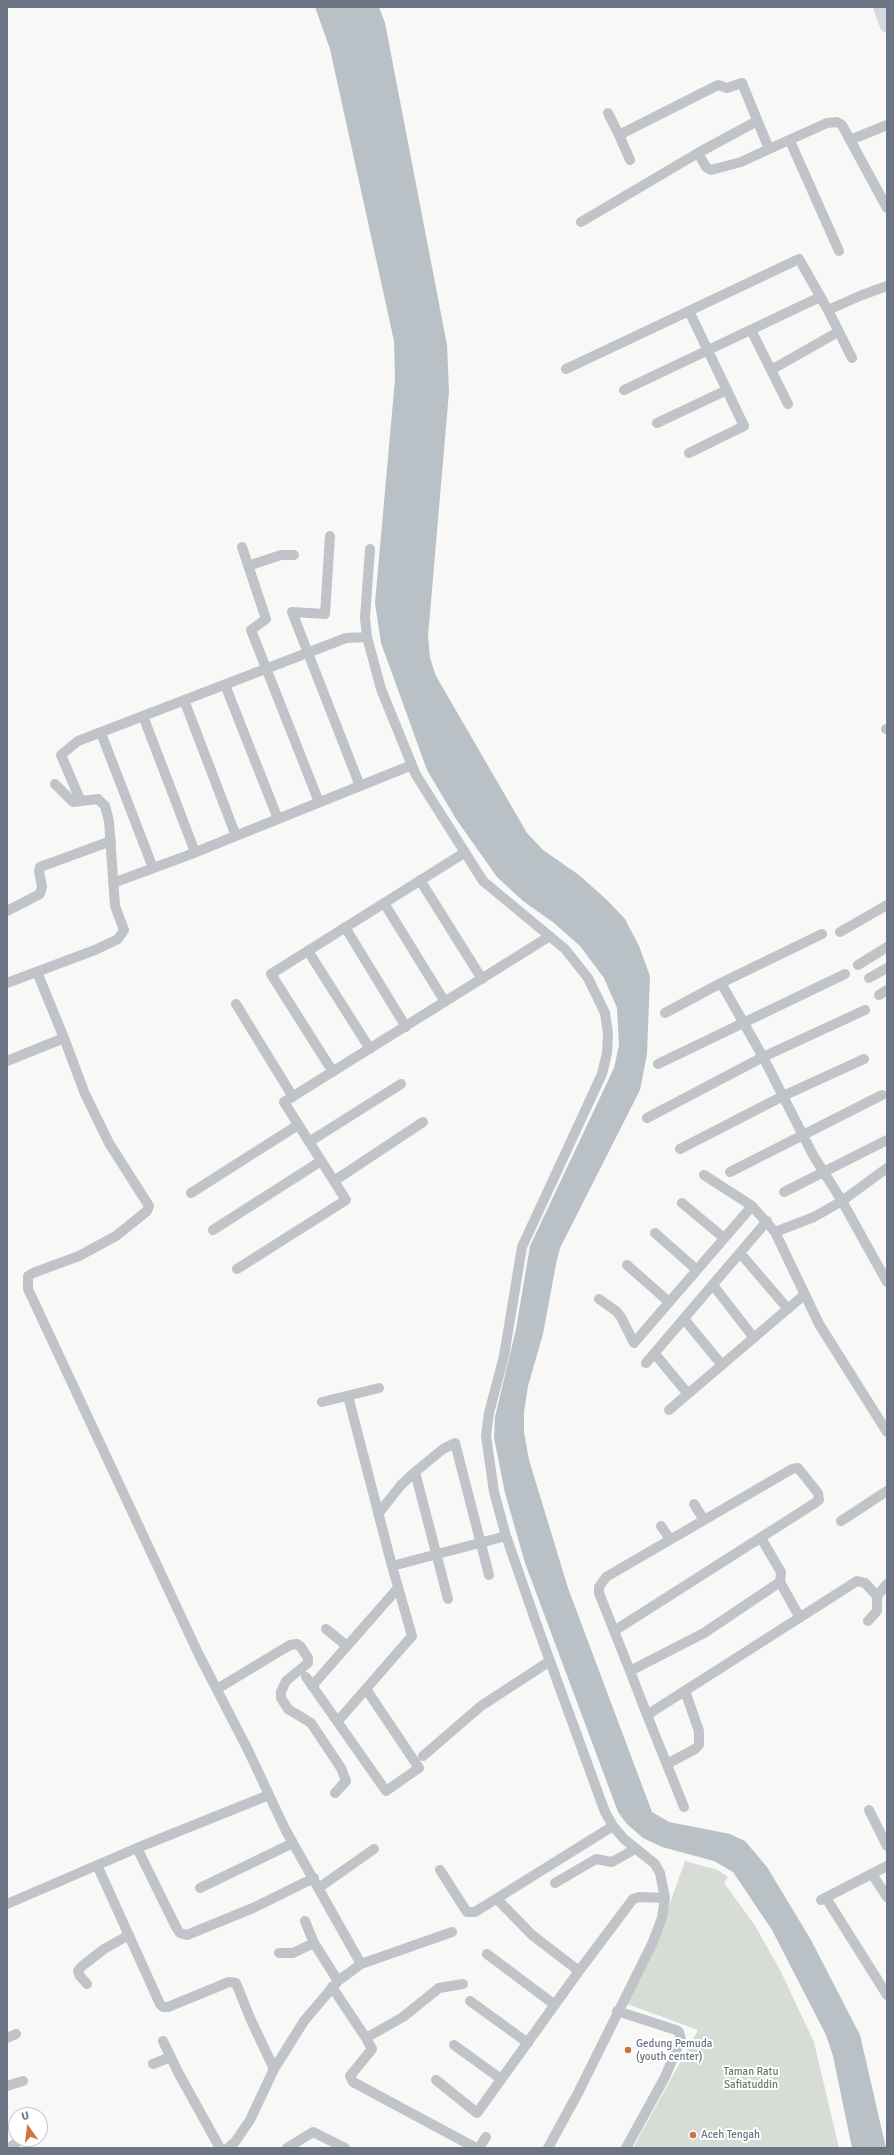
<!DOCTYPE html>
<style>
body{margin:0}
#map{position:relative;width:894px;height:2155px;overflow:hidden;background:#f8f8f6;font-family:Signika,sans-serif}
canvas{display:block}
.frame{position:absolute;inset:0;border:8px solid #6b7583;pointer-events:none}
.north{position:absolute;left:8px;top:2107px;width:40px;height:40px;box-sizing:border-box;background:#fff;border:1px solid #c4c8cd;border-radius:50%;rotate:346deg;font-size:11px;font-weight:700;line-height:16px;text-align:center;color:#6b7583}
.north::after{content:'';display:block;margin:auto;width:14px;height:18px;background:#ce7240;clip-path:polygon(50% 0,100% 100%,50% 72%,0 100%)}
</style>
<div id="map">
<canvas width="894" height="2155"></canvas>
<div class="frame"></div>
<div class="north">U</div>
</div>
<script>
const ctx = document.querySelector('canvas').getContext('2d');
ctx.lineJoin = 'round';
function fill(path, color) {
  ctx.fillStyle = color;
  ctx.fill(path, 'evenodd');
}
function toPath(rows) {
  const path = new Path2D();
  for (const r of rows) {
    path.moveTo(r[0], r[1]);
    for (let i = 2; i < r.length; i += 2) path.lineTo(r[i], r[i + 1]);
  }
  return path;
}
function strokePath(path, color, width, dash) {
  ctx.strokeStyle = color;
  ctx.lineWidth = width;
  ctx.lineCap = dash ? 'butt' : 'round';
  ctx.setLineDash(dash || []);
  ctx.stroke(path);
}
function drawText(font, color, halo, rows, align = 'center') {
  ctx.font = font + ' Signika,sans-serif';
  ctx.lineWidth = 4;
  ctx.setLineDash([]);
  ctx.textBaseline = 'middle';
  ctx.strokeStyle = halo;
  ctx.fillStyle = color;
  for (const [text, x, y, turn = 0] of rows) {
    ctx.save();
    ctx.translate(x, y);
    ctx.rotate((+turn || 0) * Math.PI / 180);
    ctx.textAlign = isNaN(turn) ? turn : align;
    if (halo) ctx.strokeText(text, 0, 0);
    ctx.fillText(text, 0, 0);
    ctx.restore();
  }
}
const green = toPath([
 [685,1861,718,1870,728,1877,724,1883,754,1924,780,1970,814,2042,839,2148,633,2148,698,2030,627,2004,655,1945]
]);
const water = toPath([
 [315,7,379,7,385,23,447,345,449,392,428,636,430,658,436,676,527,833,543,850,579,875,607,900,625,919,639,946,650,976,647,1054,640,1090,560,1248,556,1264,543,1334,528,1386,524,1412,524,1432,529,1460,568,1588,652,1812,669,1822,730,1834,745,1841,767,1867,811,1940,860,2035,886,2148,852,2148,833,2056,826,2035,772,1930,733,1872,714,1861,662,1847,643,1838,627,1824,618,1812,525,1563,505,1493,494,1438,495,1417,516,1329,530,1246,614,1068,619,1045,617,1008,604,978,580,946,554,923,523,901,497,877,456,819,427,770,381,643,375,603,395,379,394,341,330,49]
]);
const street = toPath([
 [608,113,619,135,718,85,727,88,742,83,769,149,827,123,837,122,842,125,887,208],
 [619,135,630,160],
 [850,140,887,125],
 [790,141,839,251],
 [698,153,757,121],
 [581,222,698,153,706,167,711,170,741,162,769,149],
 [751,330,788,404],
 [852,358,828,310,862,295,887,286],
 [566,369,799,259,828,310],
 [771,370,838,332],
 [624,390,820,297],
 [657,423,727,390],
 [689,453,744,426,689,311],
 [330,536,325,614,292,612,360,786],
 [242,547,266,619,251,630,319,802],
 [370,549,365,618,367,637,381,689,416,775,483,881,565,949,588,978,605,1013,608,1033,607,1053,602,1074,522,1247,504,1356,489,1413,486,1436,494,1492,506,1536,539,1631,605,1812,613,1826,624,1839,655,1864,660,1873,665,1898,662,1918,652,1944,578,2093,548,2148],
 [248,566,281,555,294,555],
 [225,685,278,819],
 [184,700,236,836],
 [143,716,195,852],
 [886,729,887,729],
 [101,733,153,868],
 [79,797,61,755,78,741,346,638,367,637],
 [420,880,482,979],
 [113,883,186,856,412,765],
 [384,903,445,1002],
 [7,911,40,894,42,887,39,871,40,867,111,841],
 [345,927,406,1027],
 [840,932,887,905],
 [308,951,370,1049],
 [858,965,887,947],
 [869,978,887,968],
 [7,983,95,950,118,939,124,930,115,906,109,821,105,806,98,799,73,802,55,784],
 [721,983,763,1057,813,1155,842,1201,887,1282],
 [879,995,887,990],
 [236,1004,293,1097],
 [665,1013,721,983,822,934],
 [64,1038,85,1094,109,1143,149,1206,147,1211,116,1236,79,1256,33,1273,28,1276,28,1289,199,1655,248,1750,285,1829,361,1964,338,1981,304,2021,274,2069,250,2120,235,2142,228,2148],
 [7,1061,64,1038,37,972],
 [658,1064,845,974],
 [333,1072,271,974,464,853],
 [647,1118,763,1057,865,1010],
 [309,1142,401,1084],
 [680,1149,783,1096,864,1059],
 [730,1172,882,1095],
 [704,1175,752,1206,775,1232,819,1324,887,1432],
 [334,1181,423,1122],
 [784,1192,887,1140],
 [191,1193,298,1125],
 [682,1203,724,1238],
 [213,1230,321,1161],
 [775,1232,814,1217,842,1201,887,1168],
 [655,1233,697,1270],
 [740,1253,788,1309],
 [627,1265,669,1302],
 [237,1269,346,1200,284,1102,550,936],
 [713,1285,754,1338],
 [599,1299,616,1311,621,1317,634,1343,752,1206],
 [684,1319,722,1365],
 [655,1354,688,1394],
 [646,1363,767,1221],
 [322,1402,379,1388],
 [669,1410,804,1295],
 [415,1472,448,1599],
 [694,1504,704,1520],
 [378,1514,401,1485,415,1472,443,1449,455,1443,489,1575],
 [841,1521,887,1491],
 [661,1526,670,1539],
 [392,1566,506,1536],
 [780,1582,800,1618],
 [877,1596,887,1584],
 [326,1629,347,1646],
 [614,1631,815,1503,819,1500,818,1493,798,1468,792,1469,606,1577,599,1587,599,1593,630,1671,647,1715,684,1807],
 [630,1671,704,1633,780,1582,781,1572,761,1538],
 [306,1677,386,1791,419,1768,366,1689],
 [312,1686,398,1588],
 [217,1689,290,1645,297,1644,301,1647,308,1658,308,1663,286,1681,281,1692,281,1698,288,1709,311,1723,341,1768,346,1781,335,1793],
 [647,1715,857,1581,865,1583,877,1596,877,1611,868,1621],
 [338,1721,412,1636,392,1566,348,1396],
 [423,1756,481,1706,550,1661],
 [667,1764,695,1749,699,1745,699,1731,685,1691],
 [869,1810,887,1846],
 [137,1848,176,1927,180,1933,187,1935,253,1908,314,1878],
 [97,1865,160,2004,163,2007,168,2007,229,1982,236,1983,250,2018,274,2069],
 [440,1870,467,1912,475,1912,613,1826],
 [872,1874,887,1897],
 [555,1883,596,1859,612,1862,635,1849],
 [320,1887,374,1849],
 [200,1888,293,1843],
 [826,1898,887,1995],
 [497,1899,532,1935,579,1971],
 [821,1900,887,1866],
 [7,1904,137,1848,269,1795],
 [305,1921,314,1943,338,1981],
 [279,1953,293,1953,314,1943],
 [487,1954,555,2005],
 [361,1964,452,1932],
 [87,1984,80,1976,78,1971,81,1967,104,1949,129,1935],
 [332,1987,366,2038,372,2049,350,2076,353,2082,476,2148],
 [470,2001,528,2043],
 [617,2011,676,2030,679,2032,681,2039,665,2077,626,2148],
 [7,2038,16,2034],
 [366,2038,403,2017,439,1988,463,1984],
 [163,2041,179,2074,220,2148],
 [454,2045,501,2079],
 [153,2064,171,2057],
 [436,2080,477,2113,579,1971,633,1899,639,1897,665,1898],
 [7,2086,23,2081],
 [9,2148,22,2139],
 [287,2148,313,2132,345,2148],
 [479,2148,486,2137]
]);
const secondary = toPath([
 [880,7,887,26]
]);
const markers = [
 [628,2050,4,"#ce7240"],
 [693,2135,4,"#ce7240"]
];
const poiNames = [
 ["Gedung Pemuda",636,2044],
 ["(youth center)",636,2057],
 ["Aceh Tengah",701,2135]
];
const parkNames = [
 ["Taman Ratu",751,2072],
 ["Safiatuddin",751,2085]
];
fill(green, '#d7dcd6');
fill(water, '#b9c1c6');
strokePath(street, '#c0c3c7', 10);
strokePath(secondary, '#d5d8dc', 14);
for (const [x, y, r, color] of markers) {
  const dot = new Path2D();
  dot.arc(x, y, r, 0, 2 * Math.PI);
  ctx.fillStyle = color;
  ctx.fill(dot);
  strokePath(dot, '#fff', 1.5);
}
drawText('11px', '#6b7583', '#fff', poiNames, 'left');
drawText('11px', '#6a7b69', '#fff', parkNames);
</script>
